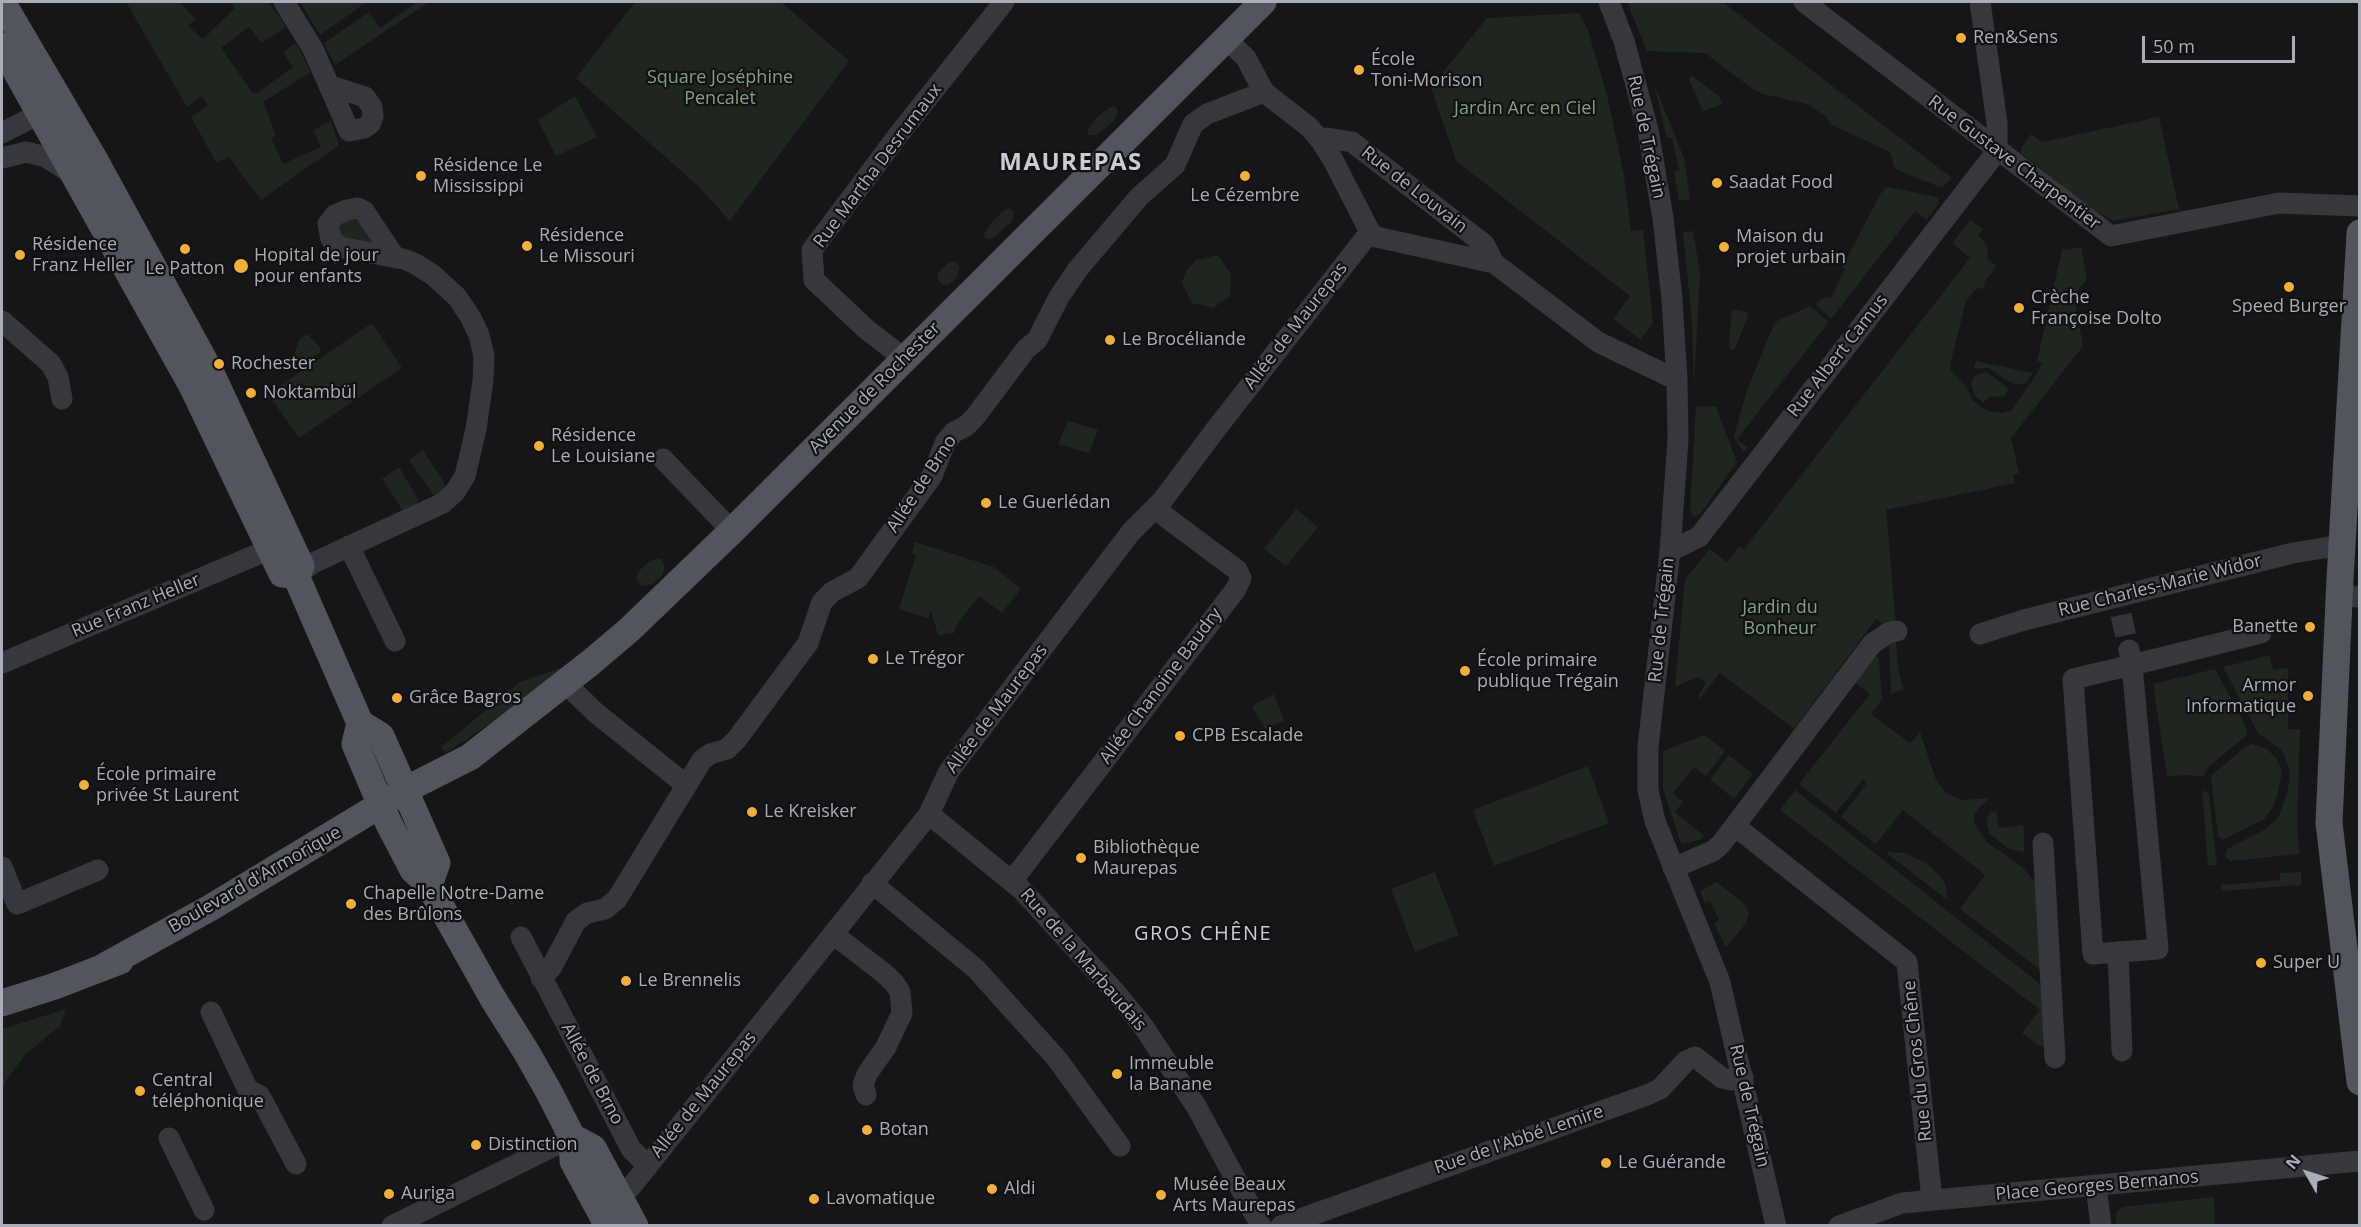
<!DOCTYPE html>
<meta charset="utf-8">
<style>
body{margin:0}
#map{position:relative;width:2361px;height:1227px;overflow:hidden;background:#161618;font-family:"Open Sans",sans-serif}
canvas{display:block}
.frame{position:absolute;inset:0;border:3px solid #a8adb8;pointer-events:none}
.north{position:absolute;left:2277px;top:1143px;width:60px;height:60px;-webkit-text-stroke:4px #111113;paint-order:stroke;rotate:309deg;font-size:16px;font-weight:700;line-height:24px;text-align:center;color:#a8adb8}
.north::after{content:'';display:block;margin:auto;width:21px;height:27px;background:#a8adb8;clip-path:polygon(50% 0,100% 100%,50% 72%,0 100%)}
.scale{position:absolute;left:2142px;top:36px;width:153px;height:27px;box-sizing:border-box;border:3px solid #a8adb8;border-top:0;padding-left:8px;font-size:18px;line-height:21px;white-space:nowrap;color:#a8adb8;-webkit-text-stroke:4px #111113;paint-order:stroke}
</style>
<div id="map">
<canvas width="2361" height="1227"></canvas>
<div class="frame"></div>
<div class="north">N</div>
<div class="scale">50 m</div>
</div>
<script>
const ctx = document.querySelector('canvas').getContext('2d');
ctx.lineJoin = 'round';
function fill(path, color) {
  ctx.fillStyle = color;
  ctx.fill(path, 'evenodd');
}
function toPath(rows) {
  const path = new Path2D();
  for (const r of rows) {
    path.moveTo(r[0], r[1]);
    for (let i = 2; i < r.length; i += 2) path.lineTo(r[i], r[i + 1]);
  }
  return path;
}
function strokePath(path, color, width, dash) {
  ctx.strokeStyle = color;
  ctx.lineWidth = width;
  ctx.lineCap = dash ? 'butt' : 'round';
  ctx.setLineDash(dash || []);
  ctx.stroke(path);
}
function drawText(font, color, halo, rows, align = 'center') {
  ctx.font = font + ' "Open Sans",sans-serif';
  ctx.lineWidth = 4.5;
  ctx.setLineDash([]);
  ctx.textBaseline = 'middle';
  ctx.strokeStyle = halo;
  ctx.fillStyle = color;
  for (const [text, x, y, turn = 0] of rows) {
    ctx.save();
    ctx.translate(x, y);
    ctx.rotate((+turn || 0) * Math.PI / 180);
    ctx.textAlign = isNaN(turn) ? turn : align;
    if (halo) ctx.strokeText(text, 0, 0);
    ctx.fillText(text, 0, 0);
    ctx.restore();
  }
}
const green = toPath([
 [126,2,180,2,195,19,188,26,203,39,235,8,230,2,269,2,286,27,262,43,249,27,221,48,253,93,257,93,293,67,283,52,296,43,311,72,263,102,276,135,271,138,283,164,321,147,313,130,331,121,339,145,261,200,229,157,216,162,191,117,208,105,202,96,187,107],
 [300,2,367,2,320,35],
 [417,2,429,2,335,65,324,43,369,12,380,28],
 [635,2,781,2,849,61,730,221,698,186,576,78],
 [1627,2,1723,2,1952,178,1944,186,1940,187,1899,171,1894,167,1890,152,1832,125,1824,115,1807,104,1763,94,1753,89,1705,53,1647,51],
 [1579,13,1588,30,1608,99,1624,176,1631,231,1643,230,1653,322,1641,340,1613,319,1630,296,1456,161,1431,87,1487,18],
 [1691,75,1719,96,1722,104,1703,111,1689,80],
 [1654,84,1684,158,1690,199,1679,201,1674,171,1679,171,1672,138,1667,138],
 [575,96,597,137,556,156,538,120],
 [1115,106,1118,112,1113,122,1096,135,1088,135,1088,130,1097,117,1109,108],
 [2159,117,2179,209,2113,221,2087,206,2021,153,2022,147,2031,134,2042,142],
 [1889,187,1936,197,1939,200,1938,204,1927,220,1915,211,1831,319,1815,304,1827,296,1831,298,1845,269,1842,267,1881,193,1885,188],
 [1009,208,1013,211,1014,216,1010,223,996,236,990,239,984,238,985,232,990,224,1002,212],
 [354,218,359,220,375,244,345,243,337,229,341,223],
 [1970,220,1983,229,1978,235,1987,245,1988,259,1997,266,1985,281,1984,289,1977,288,1966,301,1950,365,1951,371,1965,385,1973,401,1987,411,2001,413,2011,411,2038,372,2042,363,2037,361,2062,250,2081,247,2087,279,2074,295,2083,346,2011,438,2019,473,2013,475,2015,483,1886,510,1896,624,1885,625,1876,619,1794,729,1720,673,1700,698,1698,696,1706,683,1698,677,1675,687,1685,579,1710,549,1727,562,1739,546,1744,549,1970,258,1952,243],
 [1693,231,1700,273,1694,387,1692,323,1683,232],
 [1218,255,1231,274,1230,296,1213,308,1192,303,1182,283,1186,271,1196,260],
 [955,261,960,267,957,278,948,285,942,285,938,280,938,273,949,262],
 [1810,306,1829,322,1737,439,1748,448,1743,452,1734,437,1747,390,1775,322],
 [1735,310,1747,312,1748,315,1735,349,1732,350,1729,348,1731,315,1732,311],
 [372,323,402,368,299,438,268,394],
 [307,334,320,347,321,352,306,361,297,361,293,357,299,340],
 [1976,361,2033,373,2026,383,2017,385,2008,381,1989,368,1974,369],
 [1987,372,2009,389,2004,396,1989,397,1983,403,1974,395,1971,382,1976,375],
 [1696,406,1716,407,1737,462,1701,513,1696,517,1692,515,1690,510],
 [1068,421,1098,430,1089,453,1058,444],
 [423,450,445,484,444,493,436,498,409,460],
 [399,467,418,499,416,506,406,512,402,509,382,479],
 [1296,509,1318,527,1286,566,1264,549],
 [915,542,994,567,1021,589,1002,613,979,596,956,626,954,633,938,635,931,611,928,618,899,609,916,555,912,553],
 [656,559,661,559,665,566,662,576,653,584,641,586,636,578,640,570,650,561],
 [1896,641,1898,667,1903,689,1891,694,1889,646],
 [1868,650,1879,658,1882,699,1871,714,1910,743,1920,732,1936,780,1946,793,1962,800,1990,798,1979,808,1974,816,1974,823,1987,842,2022,867,2036,883,2043,972,1960,909,1985,875,1903,810,1876,844,1841,817,1867,783,1863,779,1836,813,1799,784,1870,694,1847,677],
 [2270,655,2273,670,2288,668,2288,729,2300,729,2297,826,2299,854,2231,861,2225,857,2227,849,2264,830,2278,818,2287,794,2290,772,2285,757,2281,750,2258,733,2223,667],
 [570,665,497,719,447,752,440,748,520,682],
 [2215,669,2247,729,2247,735,2209,766,2203,777,2188,775,2167,776,2153,684],
 [1274,694,1284,721,1265,729,1252,706],
 [1704,735,1725,751,1706,776,1694,767,1673,793,1683,802,1675,812,1704,836,1702,839,1683,844,1680,841,1663,789,1663,751],
 [2252,744,2267,749,2277,759,2282,772,2278,793,2272,809,2264,819,2222,840,2218,836,2211,776,2244,748],
 [1729,755,1753,774,1734,799,1710,779],
 [1588,766,1609,823,1494,866,1473,810],
 [1795,790,2045,988,2050,1045,2041,1047,2022,1033,2040,1010,1780,810],
 [2202,790,2208,793,2209,796,2217,865,2208,865],
 [1996,811,1999,828,2021,825,2024,827,2024,852,2009,849,1990,834,1987,825,1987,818,1990,813],
 [1885,852,1905,853,1926,863,1940,876,1945,884,1948,900],
 [1435,872,1459,935,1415,952,1391,889],
 [2301,872,2301,885,2221,891,2221,885,2280,880,2280,873],
 [1717,882,1744,904,1749,913,1746,923,1726,948,1714,923,1719,920,1710,901,1705,904,1700,891],
 [66,1009,60,1026,26,1054,7,1079,2,1091,2,1029],
 [2214,1197,2215,1225,2116,1225,2116,1213,2122,1207]
]);
const minorTunnel = toPath([
 [2121,615,2129,650]
]);
const minor = toPath([
 [284,2,313,49,349,131,364,128,370,124,373,116,372,107,365,97,331,86],
 [1609,2,1624,41,1648,130,1663,218,1672,299,1677,380,1678,440,1670,551,1648,747,1648,790,1655,821,1720,982,1776,1226],
 [1804,2,2111,236,2279,203,2360,206],
 [1980,2,1997,123,1997,151],
 [1226,39,1246,58,1264,92,1309,127,1321,141,1333,160,1370,232,1376,237,1494,263,1598,342,1677,380],
 [2,133,52,107],
 [1321,141,1327,138,1352,142,1484,244,1494,263],
 [2,158,26,152,46,157,72,174],
 [2,321,51,364,58,377,62,399],
 [905,359,866,329,814,280,812,250,899,134,1004,2],
 [663,459,732,531],
 [349,546,395,641],
 [1670,551,1699,537,1997,151],
 [296,576,313,563,443,503,455,492,465,476,476,429,483,381,484,356,479,335,471,318,457,297,433,275,414,263,403,259,340,247,331,239,328,224,335,215,347,210,357,208,364,211,394,256],
 [2339,596,2360,597],
 [1980,634,2024,620,2293,553,2342,545],
 [2129,650,2132,665,2158,949,2093,954,2073,679,2132,665,2261,633],
 [2,663,270,549],
 [565,683,596,713,686,785],
 [929,814,1021,889,1117,994,1143,1026,1196,1106,1261,1226],
 [1735,826,1907,962,1932,1200],
 [2043,843,2055,1058],
 [2,867,17,904,98,870],
 [1673,868,1713,851,1721,844,1872,644,1888,633,1897,631],
 [1012,881,1236,589,1241,578,1237,570,1155,509],
 [872,883,976,969,1057,1059,1120,1146],
 [833,934,885,974,895,984,900,992,902,1013,886,1047,867,1074,863,1085,866,1095],
 [521,937,631,1149,648,1166],
 [2118,952,2122,1051],
 [541,978,551,968,576,921,587,913,605,909,617,899,702,760,710,754,727,749,737,739,808,643,822,602,832,592,858,578,866,567,932,476,945,443,954,432,966,426,975,417,1026,349,1037,340,1059,297,1078,269,1139,197,1175,165,1193,124,1207,114,1264,92],
 [211,1012,248,1090,260,1096,296,1164],
 [169,1138,204,1210],
 [2096,1186,2101,1226],
 [608,1204,630,1188,929,814,949,771,1131,532,1162,501,1216,429,1370,232],
 [392,1226,572,1137],
 [1281,1226,1647,1095,1660,1089,1686,1061,1695,1057,1722,1078,1731,1080,1743,1077],
 [1839,1226,1902,1203,2360,1161]
]);
const major = toPath([
 [2,2,92,155,210,371,301,566,296,576,360,723,381,736,437,863,429,885],
 [2,46,192,386,282,574,296,576],
 [2360,233,2340,579,2329,823,2360,1082],
 [360,723,355,744,388,822,413,870,429,885,492,997,527,1053,549,1092,572,1137,573,1161,608,1226],
 [103,967,210,908,405,790,470,757,590,663,629,630,732,531,1263,2],
 [2,1003,55,986,120,961],
 [572,1137,593,1148,635,1226]
]);
const markers = [
 [1961,38,6,"#f2b134"],
 [1359,70,6,"#f2b134"],
 [421,176,6,"#f2b134"],
 [1245,176,6,"#f2b134"],
 [1717,183,6,"#f2b134"],
 [527,246,6,"#f2b134"],
 [1724,247,6,"#f2b134"],
 [185,249,6,"#f2b134"],
 [20,255,6,"#f2b134"],
 [241,266,8,"#f2b134"],
 [2289,287,6,"#f2b134"],
 [2019,308,6,"#f2b134"],
 [1110,340,6,"#f2b134"],
 [219,364,6,"#f2b134"],
 [251,393,6,"#f2b134"],
 [539,446,6,"#f2b134"],
 [986,503,6,"#f2b134"],
 [2310,627,6,"#f2b134"],
 [873,659,6,"#f2b134"],
 [1465,671,6,"#f2b134"],
 [2308,696,6,"#f2b134"],
 [397,698,6,"#f2b134"],
 [1180,736,6,"#f2b134"],
 [84,785,6,"#f2b134"],
 [752,812,6,"#f2b134"],
 [1081,858,6,"#f2b134"],
 [351,904,6,"#f2b134"],
 [2261,963,6,"#f2b134"],
 [626,981,6,"#f2b134"],
 [1117,1074,6,"#f2b134"],
 [140,1091,6,"#f2b134"],
 [867,1130,6,"#f2b134"],
 [476,1145,6,"#f2b134"],
 [1606,1163,6,"#f2b134"],
 [992,1189,6,"#f2b134"],
 [389,1194,6,"#f2b134"],
 [1161,1195,6,"#f2b134"],
 [814,1199,6,"#f2b134"]
];
const poiNames = [
 ["Ren&Sens",1973,38],
 ["École",1371,60],
 ["Toni-Morison",1371,81],
 ["Résidence Le",433,166],
 ["Mississippi",433,187],
 ["Saadat Food",1729,183],
 ["Le Cézembre",1245,196,"center"],
 ["Résidence",539,236],
 ["Le Missouri",539,257],
 ["Maison du",1736,237],
 ["projet urbain",1736,258],
 ["Résidence",32,245],
 ["Franz Heller",32,266],
 ["Hopital de jour",254,256],
 ["pour enfants",254,277],
 ["Le Patton",185,269,"center"],
 ["Crèche",2031,298],
 ["Françoise Dolto",2031,319],
 ["Speed Burger",2289,307,"center"],
 ["Le Brocéliande",1122,340],
 ["Rochester",231,364],
 ["Noktambül",263,393],
 ["Résidence",551,436],
 ["Le Louisiane",551,457],
 ["Le Guerlédan",998,503],
 ["Banette",2298,627,"right"],
 ["Le Trégor",885,659],
 ["École primaire",1477,661],
 ["publique Trégain",1477,682],
 ["Armor",2296,686,"right"],
 ["Informatique",2296,707,"right"],
 ["Grâce Bagros",409,698],
 ["CPB Escalade",1192,736],
 ["École primaire",96,775],
 ["privée St Laurent",96,796],
 ["Le Kreisker",764,812],
 ["Bibliothèque",1093,848],
 ["Maurepas",1093,869],
 ["Chapelle Notre-Dame",363,894],
 ["des Brûlons",363,915],
 ["Super U",2273,963],
 ["Le Brennelis",638,981],
 ["Immeuble",1129,1064],
 ["la Banane",1129,1085],
 ["Central",152,1081],
 ["téléphonique",152,1102],
 ["Botan",879,1130],
 ["Distinction",488,1145],
 ["Le Guérande",1618,1163],
 ["Musée Beaux",1173,1185],
 ["Arts Maurepas",1173,1206],
 ["Aldi",1004,1189],
 ["Auriga",401,1194],
 ["Lavomatique",826,1199]
];
const parkNames = [
 ["Square Joséphine",720,78],
 ["Pencalet",720,99],
 ["Jardin Arc en Ciel",1525,109],
 ["Jardin du",1780,608],
 ["Bonheur",1780,629]
];
const streetNames = [
 ["Rue de Trégain",1646,137,78],
 ["Rue Gustave Charpentier",2014,163,37],
 ["Rue Martha Desrumaux",878,166,-53],
 ["Rue de Louvain",1414,190,38],
 ["Allée de Maurepas",1296,326,-52],
 ["Rue Albert Camus",1838,356,-52],
 ["Avenue de Rochester",875,388,-45],
 ["Allée de Brno",922,484,-57],
 ["Rue Charles-Marie Widor",2160,586,-14],
 ["Rue Franz Heller",136,606,-23],
 ["Rue de Trégain",1662,620,-84],
 ["Allée Chanoine Baudry",1161,686,-53],
 ["Allée de Maurepas",997,709,-53],
 ["Boulevard d'Armorique",255,880,-30],
 ["Rue de la Marbaudais",1083,960,49],
 ["Rue du Gros Chêne",1918,1061,-96],
 ["Allée de Brno",592,1074,62],
 ["Allée de Maurepas",704,1095,-51],
 ["Rue de Trégain",1749,1106,77],
 ["Rue de l'Abbé Lemire",1519,1140,-19],
 ["Place Georges Bernanos",2097,1186,-5]
];
const neighbourhoodNames = [
 ["GROS CHÊNE",1203,934]
];
const districtNames = [
 ["MAUREPAS",1071,163]
];
fill(green, '#1e261f');
strokePath(minorTunnel, '#333438', 21, [21, 10]);
strokePath(minor, '#37383d', 21);
strokePath(major, '#53555c', 27);
for (const [x, y, r, color] of markers) {
  const dot = new Path2D();
  dot.arc(x, y, r, 0, 2 * Math.PI);
  ctx.fillStyle = color;
  ctx.fill(dot);
  strokePath(dot, '#111113', 2);
}
drawText('18px', '#a8adb8', '#111113', poiNames, 'left');
drawText('18px', '#7fa381', '#111113', parkNames);
drawText('18px', '#a8adb8', '#111113', streetNames);
ctx.letterSpacing = '1.5px';
drawText('20px', '#c9ccd4', '#111113', neighbourhoodNames);
ctx.letterSpacing = '0px';
ctx.letterSpacing = '1.5px';
drawText('bold 24px', '#c9ccd4', '#111113', districtNames);
ctx.letterSpacing = '0px';
</script>
